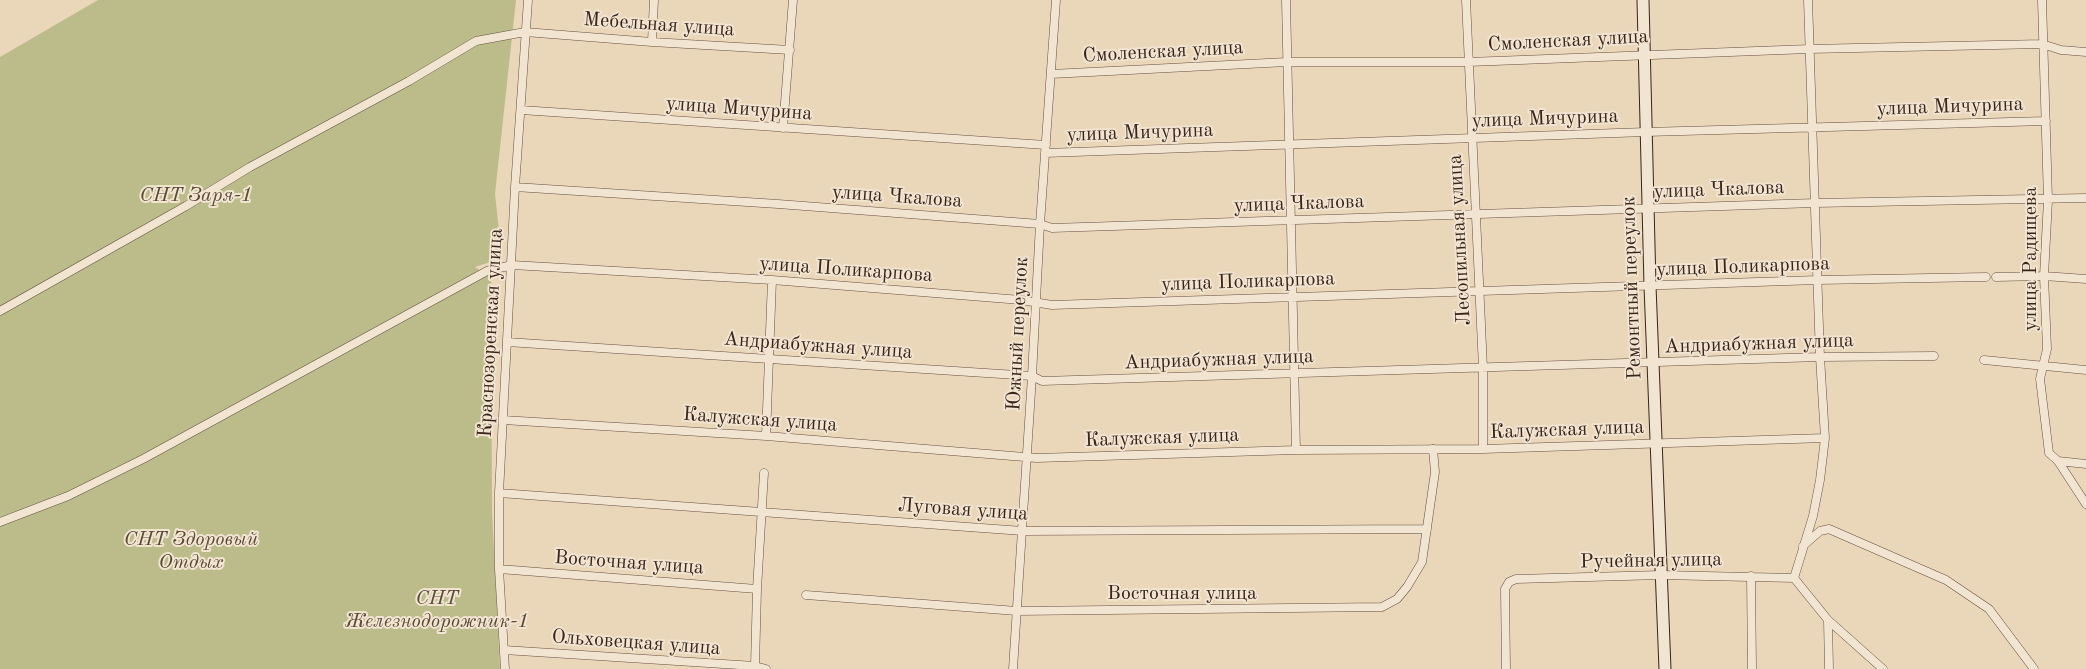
<!DOCTYPE html>
<meta charset="utf-8">
<style>
body{margin:0}
canvas{display:block;background:#ead6b8}
</style>
<canvas width="2086" height="669"></canvas>
<script>
const ctx = document.querySelector('canvas').getContext('2d');
ctx.lineJoin = 'round';
function fill(path, color) {
  ctx.fillStyle = color;
  ctx.fill(path, 'evenodd');
}
function toPath(rows) {
  const path = new Path2D();
  for (const r of rows) {
    path.moveTo(r[0], r[1]);
    for (let i = 2; i < r.length; i += 2) path.lineTo(r[i], r[i + 1]);
  }
  return path;
}
function strokePath(path, color, width, dash) {
  ctx.strokeStyle = color;
  ctx.lineWidth = width;
  ctx.lineCap = dash ? 'butt' : 'round';
  ctx.setLineDash(dash || []);
  ctx.stroke(path);
}
function drawText(font, color, halo, rows, align = 'center') {
  ctx.font = font + ' "Old Standard TT",serif';
  ctx.lineWidth = 4;
  ctx.setLineDash([]);
  ctx.textBaseline = 'middle';
  ctx.strokeStyle = halo;
  ctx.fillStyle = color;
  for (const [text, x, y, turn = 0] of rows) {
    ctx.save();
    ctx.translate(x, y);
    ctx.rotate((+turn || 0) * Math.PI / 180);
    ctx.textAlign = isNaN(turn) ? turn : align;
    if (halo) ctx.strokeText(text, 0, 0);
    ctx.fillText(text, 0, 0);
    ctx.restore();
  }
}
const green = toPath([
 [98,0,516,0,495,194,502,258,475,267,491,278,492,511,500,669,0,669,0,57]
]);
const street = toPath([
 [1286,0,1296,450],
 [1466,0,1483,368,1483,449],
 [2042,0,2048,200,2044,276,2047,349,2040,379,2049,453,2058,461,2086,504],
 [652,42,654,0],
 [1051,74,1287,62,1468,62,1809,49,2042,44,2061,50,2086,52],
 [521,110,1046,145],
 [783,128,793,0],
 [1045,153,1646,132,2046,121],
 [515,187,778,204,1040,224,1052,228,1815,203,2086,198],
 [1996,277,2044,276,2086,279],
 [0,311,186,206,250,167,409,81,476,41,525,32,652,42,790,50],
 [507,342,1032,376,1042,381,1820,357,1934,356],
 [1984,360,2086,370],
 [503,420,766,436,1037,458,1296,450,1483,449,1825,438],
 [766,436,772,280],
 [2058,461,2086,464],
 [499,493,1023,531,1427,529],
 [0,522,68,496,143,459,487,271,512,265,772,280,1021,300,1052,305,1818,280,1986,277],
 [1803,546,1820,531,1829,529,1946,580,1989,609,2034,669],
 [499,569,757,589],
 [1751,576,1752,669],
 [1794,578,1813,516,1820,480,1825,438,1820,357,1808,0],
 [1794,578,1828,620,1883,669],
 [806,595,1017,611,1382,607,1397,599,1407,587,1422,562,1435,472,1433,449],
 [1828,620,1829,669],
 [504,650,755,666,766,669],
 [755,666,757,589,764,473],
 [505,669,499,569,499,493,515,187,528,0],
 [1013,669,1032,376,1040,224,1056,0],
 [1506,669,1505,589,1509,582,1516,579,1661,575,1794,578]
]);
const secondary = toPath([
 [1643,0,1650,286,1665,669]
]);
const streetNames = [
 ["Мебельная улица",659,25,4],
 ["Смоленская улица",1568,41,-3],
 ["Смоленская улица",1163,52,-3],
 ["улица Мичурина",1950,107,-2],
 ["улица Мичурина",739,109,4],
 ["улица Мичурина",1545,119,-2],
 ["улица Мичурина",1140,133,-2],
 ["улица Чкалова",1719,190,-2],
 ["улица Чкалова",897,197,4],
 ["улица Чкалова",1299,204,-2],
 ["Лесопильная улица",1460,240,-93],
 ["улица Радищева",2031,259,-90],
 ["улица Поликарпова",1743,267,-2],
 ["улица Поликарпова",846,270,4],
 ["улица Поликарпова",1248,282,-2],
 ["Ремонтный переулок",1632,288,-92],
 ["Краснозоренская улица",491,333,-87],
 ["Южный переулок",1018,334,-87],
 ["Андриабужная улица",1759,344,-2],
 ["Андриабужная улица",818,346,4],
 ["Андриабужная улица",1219,360,-2],
 ["Калужская улица",760,420,4],
 ["Калужская улица",1567,430,-2],
 ["Калужская улица",1162,438,-2],
 ["Луговая улица",963,510,4],
 ["Ручейная улица",1651,561,-1],
 ["Восточная улица",629,563,4],
 ["Восточная улица",1182,594],
 ["Ольховецкая улица",636,643,4]
];
const parkNames = [
 ["СНТ Заря-1",196,196],
 ["СНТ Здоровый",191,540],
 ["Отдых",191,563],
 ["СНТ",437,599],
 ["Железнодорожник-1",437,622]
];
fill(green, '#bcbc8b');
strokePath(street, '#655142', 9);
strokePath(secondary, '#39251a', 13);
strokePath(street, '#f1e4d1', 8);
strokePath(secondary, '#f1e4d1', 11);
drawText('20px', '#39251a', '#f1e4d1', streetNames);
drawText('italic 20px', '#5a4b36', '#f1e4d1', parkNames);
</script>
